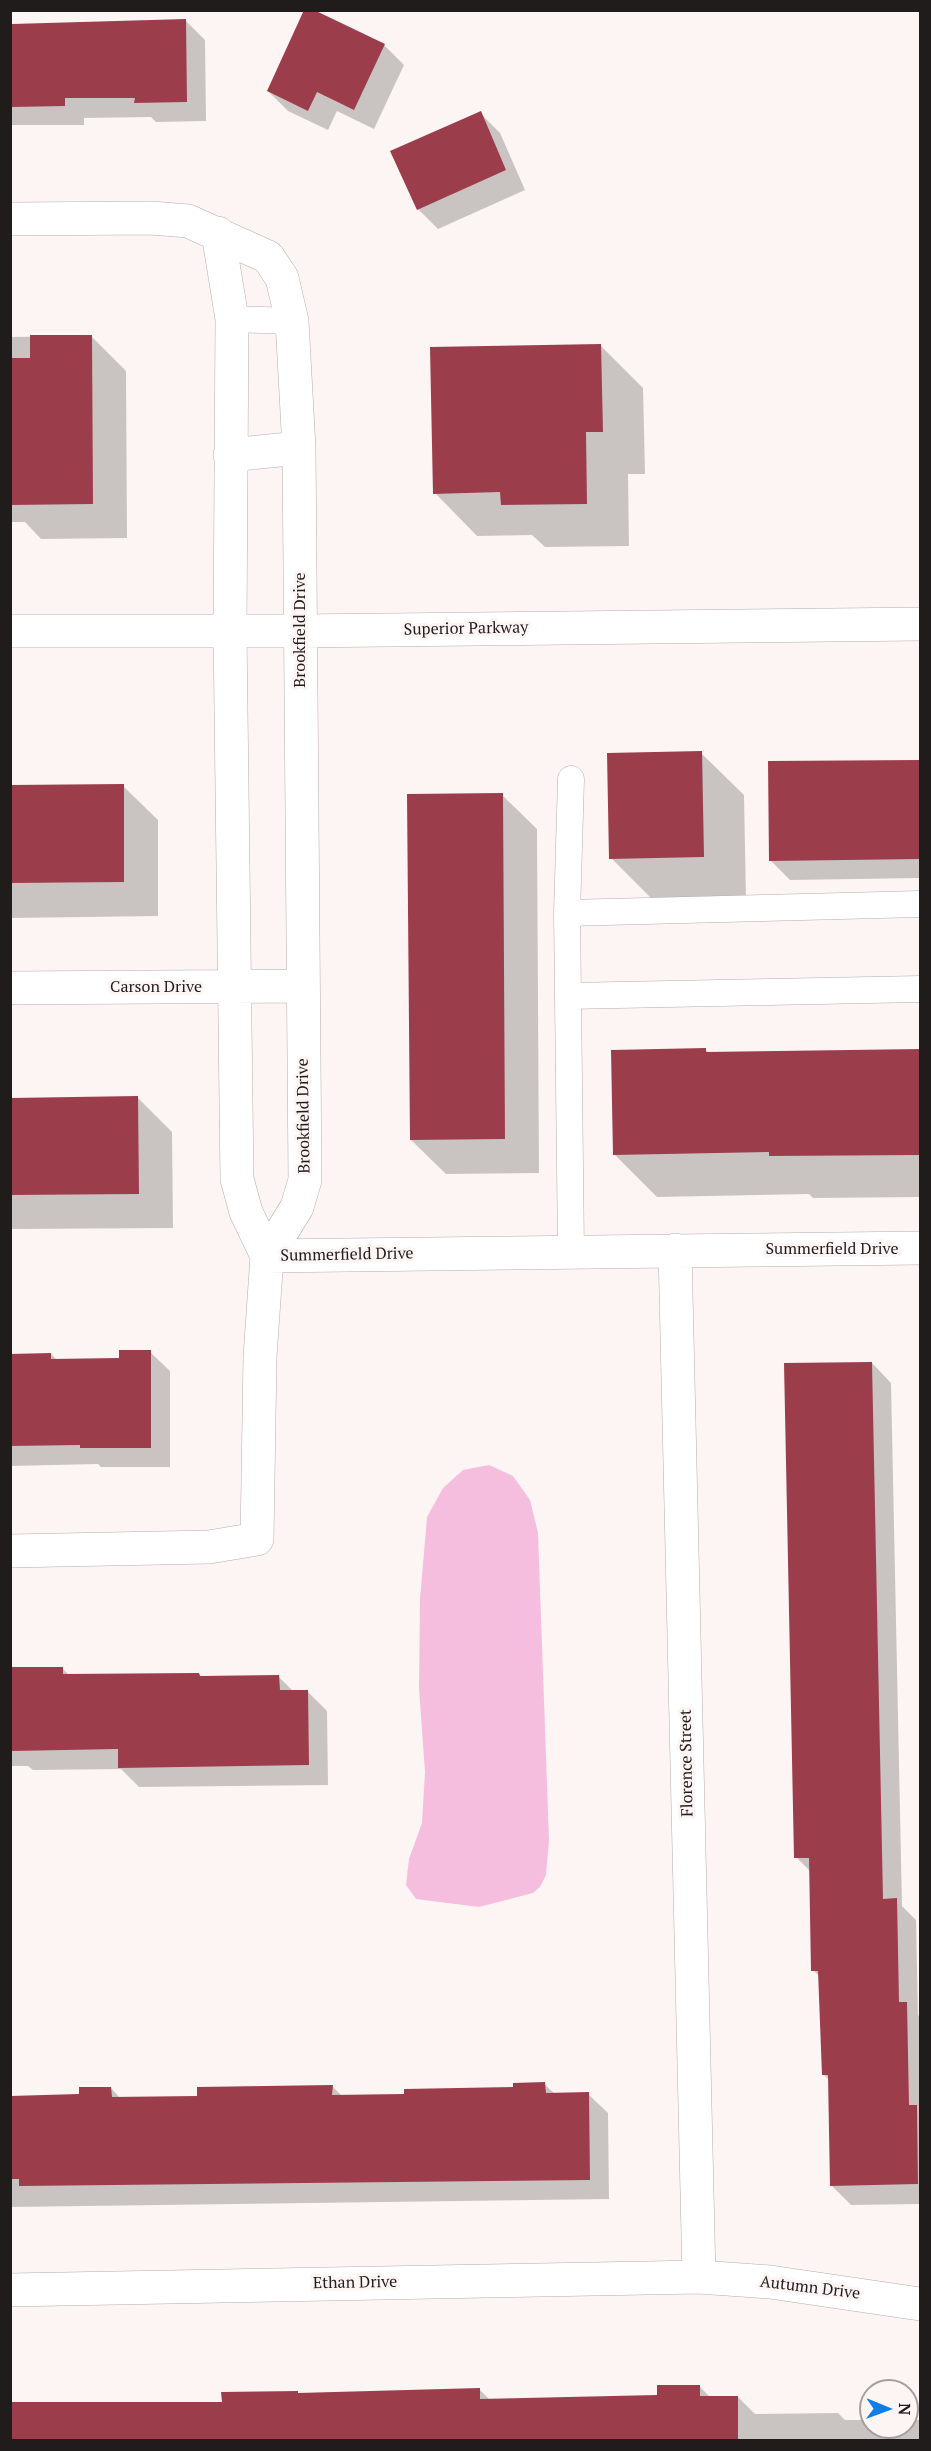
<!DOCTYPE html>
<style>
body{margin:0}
#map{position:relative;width:931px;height:2451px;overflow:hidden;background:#fcf5f3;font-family:"PT Serif",serif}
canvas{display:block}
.frame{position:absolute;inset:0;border:12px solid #1f1c1b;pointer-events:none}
.north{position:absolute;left:859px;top:2379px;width:60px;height:60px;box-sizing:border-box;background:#fcf5f3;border:2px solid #a49e9d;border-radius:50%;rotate:91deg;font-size:16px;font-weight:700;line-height:24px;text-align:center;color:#1f1c1b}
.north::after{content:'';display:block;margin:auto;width:21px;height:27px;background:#0f7ee5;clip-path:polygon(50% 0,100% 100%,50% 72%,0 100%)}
</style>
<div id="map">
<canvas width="931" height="2451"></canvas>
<div class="frame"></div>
<div class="north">N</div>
</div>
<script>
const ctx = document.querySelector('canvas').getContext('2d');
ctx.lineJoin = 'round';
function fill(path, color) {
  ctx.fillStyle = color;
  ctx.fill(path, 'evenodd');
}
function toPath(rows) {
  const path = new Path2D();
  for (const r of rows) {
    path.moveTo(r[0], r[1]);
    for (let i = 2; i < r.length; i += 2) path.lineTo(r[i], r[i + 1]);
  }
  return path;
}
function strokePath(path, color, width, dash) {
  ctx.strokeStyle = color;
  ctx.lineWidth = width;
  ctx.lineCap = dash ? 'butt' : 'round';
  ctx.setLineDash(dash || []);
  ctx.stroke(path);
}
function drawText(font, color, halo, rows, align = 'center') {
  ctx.font = font + ' "PT Serif",serif';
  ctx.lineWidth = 6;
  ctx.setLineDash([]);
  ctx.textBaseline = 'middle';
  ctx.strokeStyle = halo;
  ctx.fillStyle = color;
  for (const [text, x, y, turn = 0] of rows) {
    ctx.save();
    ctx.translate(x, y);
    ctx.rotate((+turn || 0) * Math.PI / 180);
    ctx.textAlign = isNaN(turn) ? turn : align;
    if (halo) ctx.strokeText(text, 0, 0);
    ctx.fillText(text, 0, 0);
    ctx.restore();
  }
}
const water = toPath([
 [489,1465,513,1476,530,1500,538,1533,549,1840,546,1875,540,1887,533,1893,479,1907,416,1899,406,1885,409,1859,422,1823,425,1772,419,1688,420,1599,427,1517,443,1488,463,1470]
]);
const shadow = toPath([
 [185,20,205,40,206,121,156,122,151,117,84,118,84,125,10,125,10,24,113,24],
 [384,45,404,65,374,129,337,111,328,130,288,111,268,91],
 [480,113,500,133,525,190,438,229,418,209],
 [91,336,126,371,127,538,41,539,25,522,10,522,10,337],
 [600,345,643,388,645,474,628,474,629,546,545,547,532,535,477,536,435,493],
 [701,753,744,795,746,899,654,901,611,858],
 [920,761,920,878,790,880,770,860],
 [123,786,158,820,158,916,10,918,10,787],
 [502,795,537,829,539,1173,446,1174,411,1140],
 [705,1049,709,1053,920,1051,920,1197,813,1198,809,1194,657,1197,614,1154],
 [10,1098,138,1098,172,1132,173,1228,10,1229],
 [150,1352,170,1371,170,1467,101,1467,98,1464,10,1466,10,1355,51,1354,57,1360,120,1360],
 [872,1363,891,1383,902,1906,916,1920,918,2015,920,2018,920,2204,851,2205,831,2185,829,2080,823,2074,820,1977,813,1970,811,1872,796,1857],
 [62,1668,70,1676,199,1674,202,1678,279,1677,293,1691,307,1691,327,1711,328,1785,139,1787,121,1769,33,1770,28,1766,10,1766,10,1669],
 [544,2084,555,2094,588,2094,608,2113,609,2199,10,2207,10,2097,80,2095,111,2088,121,2099,199,2097,332,2086,342,2096,405,2095,514,2089],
 [699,2386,711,2398,738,2397,755,2414,838,2413,845,2420,871,2420,871,2427,907,2427,907,2420,920,2420,920,2440,10,2440,10,2404,223,2403,299,2394,479,2389,490,2400,658,2397]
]);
const building = toPath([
 [304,10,314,10,385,44,354,110,317,92,308,111,267,91],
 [186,19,187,102,134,103,135,98,65,98,65,106,12,107,12,24],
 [481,111,506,170,417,210,390,151],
 [30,335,92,335,93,504,10,505,10,358,30,358],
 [601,344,603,432,586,432,587,504,501,505,500,492,433,494,430,347],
 [702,751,704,857,609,859,607,753],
 [921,760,921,859,769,861,768,761],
 [124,784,124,882,10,883,10,785],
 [503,793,505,1139,410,1140,407,794],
 [706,1048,706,1052,921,1049,921,1155,769,1156,769,1152,613,1155,611,1050],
 [138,1096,139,1194,10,1195,10,1098],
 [119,1350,151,1350,151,1448,80,1448,80,1445,10,1446,10,1354,51,1353,51,1359,119,1358],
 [872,1362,883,1899,897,1898,899,2002,907,2002,909,2105,917,2105,918,2184,830,2186,828,2075,822,2075,818,1971,811,1971,809,1858,794,1858,784,1363],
 [11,1667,63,1667,63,1674,199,1673,200,1676,279,1675,280,1690,308,1690,309,1765,118,1768,118,1749,11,1751],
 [545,2082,546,2093,589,2092,590,2180,19,2186,19,2179,10,2179,10,2096,79,2094,79,2087,111,2087,112,2097,197,2096,197,2087,333,2085,332,2095,404,2094,404,2089,513,2087,513,2083],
 [657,2385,700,2385,700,2396,738,2396,738,2440,10,2440,10,2402,222,2402,221,2392,298,2391,298,2393,480,2388,480,2399,657,2395]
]);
const service = toPath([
 [232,319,292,321],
 [571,779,567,913,571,1251],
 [567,913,920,904],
 [568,996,920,989]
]);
const minor = toPath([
 [10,219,151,218,188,221,268,257,282,278,292,321,299,448,305,1180,297,1207,267,1256],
 [218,233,232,319,230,631,237,1179,246,1212,267,1256],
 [230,455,299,448],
 [10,631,299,631,920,624],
 [10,988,302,986],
 [675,1250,699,2277],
 [10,1551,209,1547,257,1539,260,1357,267,1256,920,1248],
 [10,2290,699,2277,770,2282,920,2304]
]);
const streetNames = [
 ["Superior Parkway",466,629,-1],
 ["Brookfield Drive",300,630,-90],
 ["Carson Drive",156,987],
 ["Brookfield Drive",304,1116,-91],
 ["Summerfield Drive",832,1249],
 ["Summerfield Drive",347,1255,-1],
 ["Florence Street",687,1763,-91],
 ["Ethan Drive",355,2283,-1],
 ["Autumn Drive",810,2288,7]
];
fill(water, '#f6bede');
fill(shadow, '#0003');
fill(building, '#9c3d4c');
strokePath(service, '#b4aeab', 27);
strokePath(minor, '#b4aeab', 34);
strokePath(service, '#fff', 26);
strokePath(minor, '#fff', 33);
drawText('16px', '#1f1c1b', '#fcf5f3', streetNames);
</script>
